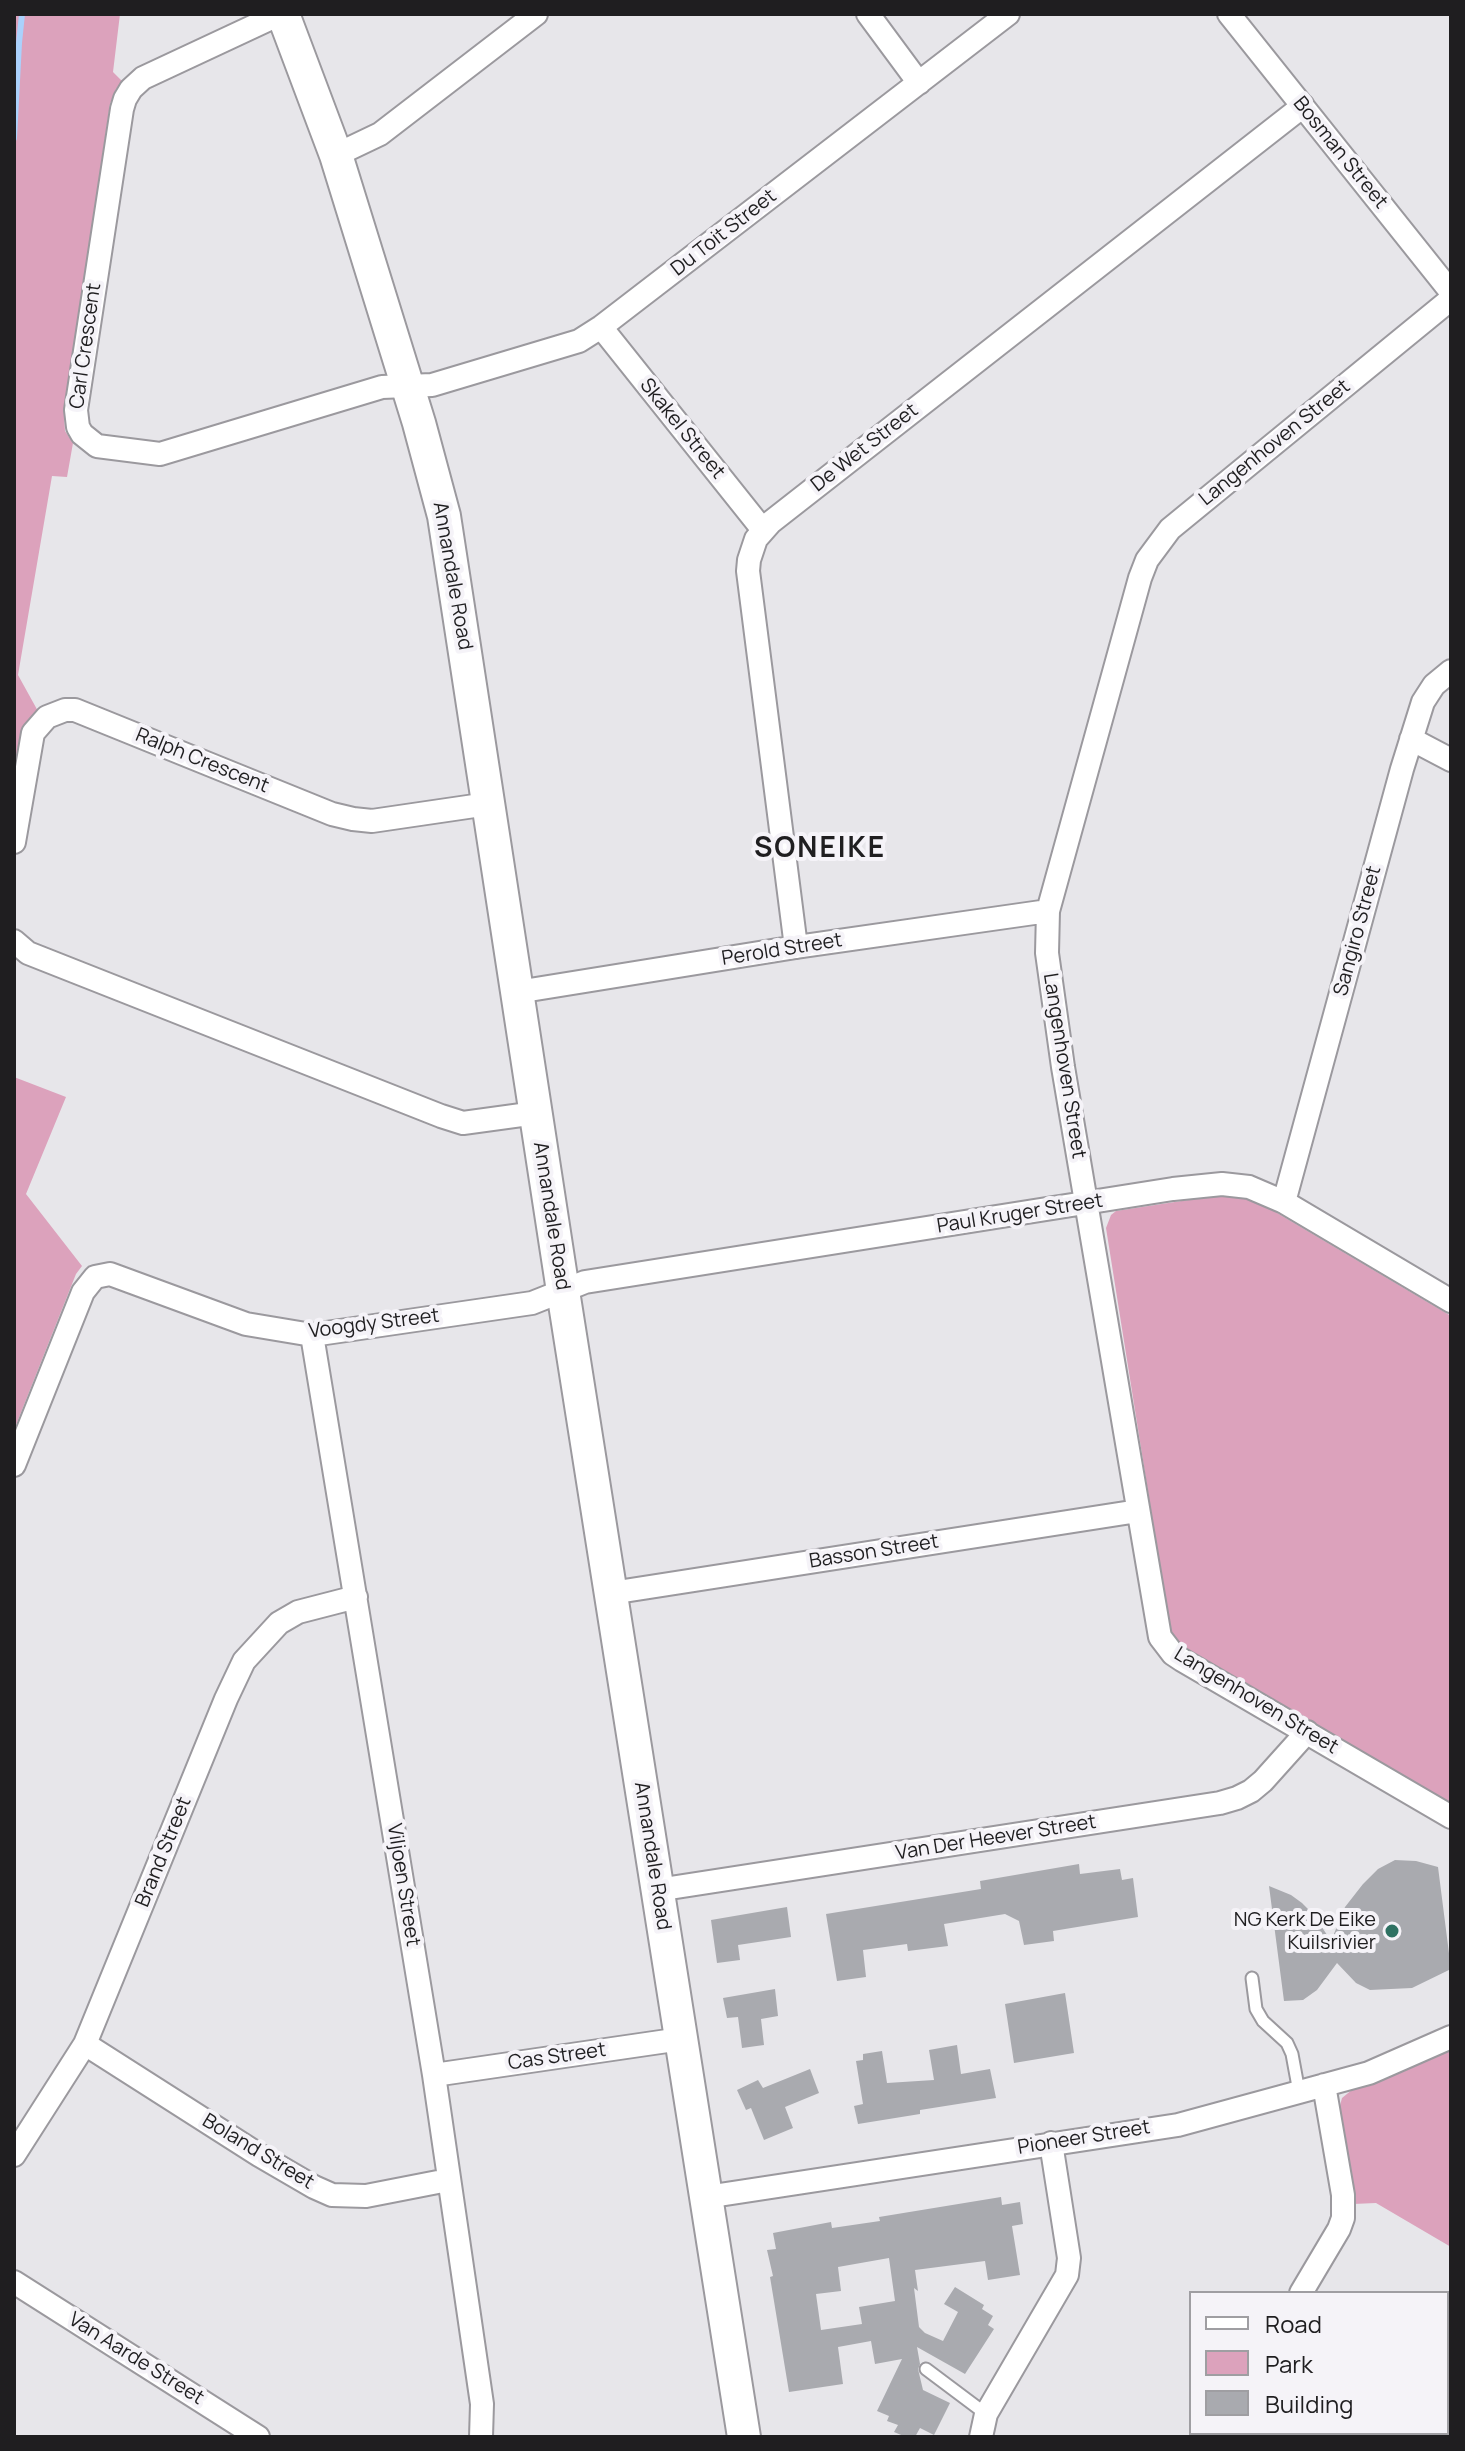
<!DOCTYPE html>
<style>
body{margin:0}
#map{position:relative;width:1465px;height:2451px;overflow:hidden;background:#e7e6ea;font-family:Manrope,sans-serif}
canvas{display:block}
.frame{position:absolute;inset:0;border:16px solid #1f1e20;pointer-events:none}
.legend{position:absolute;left:1189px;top:2291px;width:260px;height:144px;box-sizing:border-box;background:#f5f3f8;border:2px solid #9f9ea2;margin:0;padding:10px 14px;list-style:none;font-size:24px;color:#1f1e20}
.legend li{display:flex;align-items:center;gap:16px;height:40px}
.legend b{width:40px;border:2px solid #9f9ea2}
</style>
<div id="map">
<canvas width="1465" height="2451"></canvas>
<div class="frame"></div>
<ul class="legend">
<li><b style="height:10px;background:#fff"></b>Road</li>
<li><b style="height:22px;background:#dca2bc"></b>Park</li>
<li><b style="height:22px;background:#a9aaaf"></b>Building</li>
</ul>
</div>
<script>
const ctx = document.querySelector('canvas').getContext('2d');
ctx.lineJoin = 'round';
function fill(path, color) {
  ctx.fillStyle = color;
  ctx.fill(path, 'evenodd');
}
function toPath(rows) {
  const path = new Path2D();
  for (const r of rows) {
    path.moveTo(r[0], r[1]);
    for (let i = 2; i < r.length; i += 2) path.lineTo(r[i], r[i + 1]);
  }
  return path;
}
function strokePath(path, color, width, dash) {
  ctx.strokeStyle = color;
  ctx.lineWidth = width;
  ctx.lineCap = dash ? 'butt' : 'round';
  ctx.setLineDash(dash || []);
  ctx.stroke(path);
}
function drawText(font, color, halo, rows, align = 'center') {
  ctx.font = font + ' Manrope,sans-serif';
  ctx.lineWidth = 8;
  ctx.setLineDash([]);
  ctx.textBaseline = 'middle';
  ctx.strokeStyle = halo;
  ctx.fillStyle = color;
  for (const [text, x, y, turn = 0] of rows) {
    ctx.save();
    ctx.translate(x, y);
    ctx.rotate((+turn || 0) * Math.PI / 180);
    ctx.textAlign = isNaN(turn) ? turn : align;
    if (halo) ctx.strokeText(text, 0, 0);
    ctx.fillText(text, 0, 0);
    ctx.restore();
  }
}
const green = toPath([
 [14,14,120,14,113,72,122,81,116,89,110,104,64,415,65,431,73,443,67,477,52,476,18,675,39,713,25,724,20,735,14,770],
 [14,1077,66,1097,26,1194,82,1266,76,1274,14,1430],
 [1227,1194,1240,1196,1262,1204,1451,1316,1451,1803,1182,1646,1170,1630,1106,1228,1111,1215,1116,1211],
 [1451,2050,1451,2247,1376,2203,1353,2204,1338,2113,1342,2098,1353,2089,1400,2073]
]);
const stream = toPath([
 [14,138,19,43,22,14]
]);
const building = toPath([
 [1395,1860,1416,1861,1438,1867,1451,1969,1412,1988,1370,1990,1356,1983,1337,1963,1317,1990,1303,2000,1284,2001,1269,1886,1291,1895,1302,1903,1314,1915,1331,1941,1345,1907,1363,1884,1378,1869],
 [1079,1864,1080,1874,1120,1869,1122,1880,1133,1878,1138,1917,1053,1931,1054,1941,1024,1945,1019,1921,1005,1914,944,1924,948,1946,908,1951,907,1944,863,1950,866,1977,837,1981,826,1914,981,1889,980,1881],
 [787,1907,791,1937,738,1945,740,1960,717,1963,711,1920],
 [775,1989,778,2016,761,2019,764,2045,742,2048,738,2017,727,2018,723,1998],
 [1065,1993,1074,2053,1014,2063,1005,2004],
 [957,2045,961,2074,990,2069,996,2098,920,2110,920,2114,858,2124,854,2106,863,2104,856,2061,863,2060,863,2054,882,2051,887,2083,934,2080,929,2050],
 [810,2069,819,2093,785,2107,793,2128,764,2140,751,2108,746,2110,737,2090,758,2080,763,2088],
 [1001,2197,1002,2205,1020,2202,1023,2224,1012,2226,1020,2275,988,2280,985,2261,915,2270,918,2291,914,2288,919,2327,925,2333,943,2341,958,2312,944,2304,955,2287,984,2305,982,2309,993,2316,988,2325,994,2329,965,2374,917,2347,920,2364,918,2369,923,2390,950,2403,934,2435,920,2428,915,2437,906,2437,894,2432,898,2425,887,2421,889,2416,877,2411,902,2359,875,2364,871,2341,838,2347,843,2384,789,2392,770,2277,773,2276,767,2250,776,2249,773,2233,831,2222,832,2228,880,2221,879,2217],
 [889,2258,895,2301,859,2307,862,2324,821,2330,816,2294,841,2291,838,2267]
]);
const lane = toPath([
 [1252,1978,1256,2009,1263,2021,1287,2043,1292,2054,1299,2092],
 [926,2369,986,2414]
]);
const street = toPath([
 [280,14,143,78,131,89,125,99,122,109,76,410,78,427,82,434,97,446,160,454,382,387,432,385,579,341,601,327,1008,14],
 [868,14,919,83],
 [1229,14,1451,292],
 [336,155,380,134,536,14],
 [1451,299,1170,529,1147,560,1140,578,1048,911,1047,953,1063,1067,1160,1637,1173,1654,1182,1660,1451,1817],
 [601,327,763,530],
 [1411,739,1451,760],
 [14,842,33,733,47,717,65,710,75,710,332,814,353,819,372,821,488,804],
 [14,941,28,953,441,1116,463,1123,536,1113],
 [796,947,748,571,749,560,756,539,771,522,1303,106],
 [517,992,796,947,1048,911],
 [1284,1202,1402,769,1423,702,1434,685,1451,671],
 [312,1335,434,2075,482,2404,481,2437],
 [14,1465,83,1292,95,1277,110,1274,246,1324,312,1335,532,1303,585,1282,1173,1189,1222,1184,1249,1187,1284,1202,1451,1301],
 [611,1593,1138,1511],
 [657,1890,1220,1803,1237,1798,1251,1791,1263,1781,1307,1732],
 [85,2044,259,2155,314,2187,332,2195,366,2196,448,2180],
 [434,2075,681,2039],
 [14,2155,85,2044,226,1699,244,1661,279,1623,298,1612,356,1597],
 [706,2197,1178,2125,1369,2073,1451,2037],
 [14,2282,258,2437],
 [1301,2293,1339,2229,1343,2218,1343,2195,1324,2085],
 [981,2437,986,2414,1067,2275,1069,2258,1051,2143],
 [1216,2437,1219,2433]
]);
const secondary = toPath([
 [283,14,336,155,419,423,444,516,563,1291,744,2437]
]);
const markers = [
 [1392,1931,8,"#2e7162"]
];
const streetNames = [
 ["Bosman Street",1340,153,51],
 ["Du Toit Street",724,233,-38],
 ["Carl Crescent",86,346,-82],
 ["Skakel Street",682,429,51],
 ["Langenhoven Street",1275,443,-39],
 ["De Wet Street",865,448,-38],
 ["Annandale Road",452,576,80],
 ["Ralph Crescent",202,761,22],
 ["Sangiro Street",1358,931,-75],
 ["Perold Street",782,950,-9],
 ["Langenhoven Street",1064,1066,81],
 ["Paul Kruger Street",1020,1214,-9],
 ["Annandale Road",551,1216,81],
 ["Voogdy Street",374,1324,-7],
 ["Basson Street",874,1552,-9],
 ["Langenhoven Street",1256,1701,31],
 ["Van Der Heever Street",996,1838,-9],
 ["Brand Street",164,1852,-68],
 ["Annandale Road",652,1856,81],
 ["Viljoen Street",403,1885,81],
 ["Cas Street",557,2057,-8],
 ["Pioneer Street",1084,2138,-9],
 ["Boland Street",258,2152,31],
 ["Van Aarde Street",136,2359,32]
];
const poiNames = [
 ["NG Kerk De Eike",1376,1920],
 ["Kuilsrivier",1376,1943]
];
const districtNames = [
 ["SONEIKE",820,849]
];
fill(green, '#dca2bc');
strokePath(stream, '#aad1fc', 6);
fill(building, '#a9aaaf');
strokePath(lane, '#9b999e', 15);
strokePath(street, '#9b999e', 26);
strokePath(secondary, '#9b999e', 36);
strokePath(lane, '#fff', 11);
strokePath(street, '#fff', 22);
strokePath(secondary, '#fff', 32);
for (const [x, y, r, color] of markers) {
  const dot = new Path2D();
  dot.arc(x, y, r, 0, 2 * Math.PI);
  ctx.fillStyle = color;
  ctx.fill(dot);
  strokePath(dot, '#f5f3f8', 3);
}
drawText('20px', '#1f1e20', '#f5f3f8', streetNames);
drawText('20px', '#1f1e20', '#f5f3f8', poiNames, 'right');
ctx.letterSpacing = '2px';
drawText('bold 28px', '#1f1e20', '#f5f3f8', districtNames);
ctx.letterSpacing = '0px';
</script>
